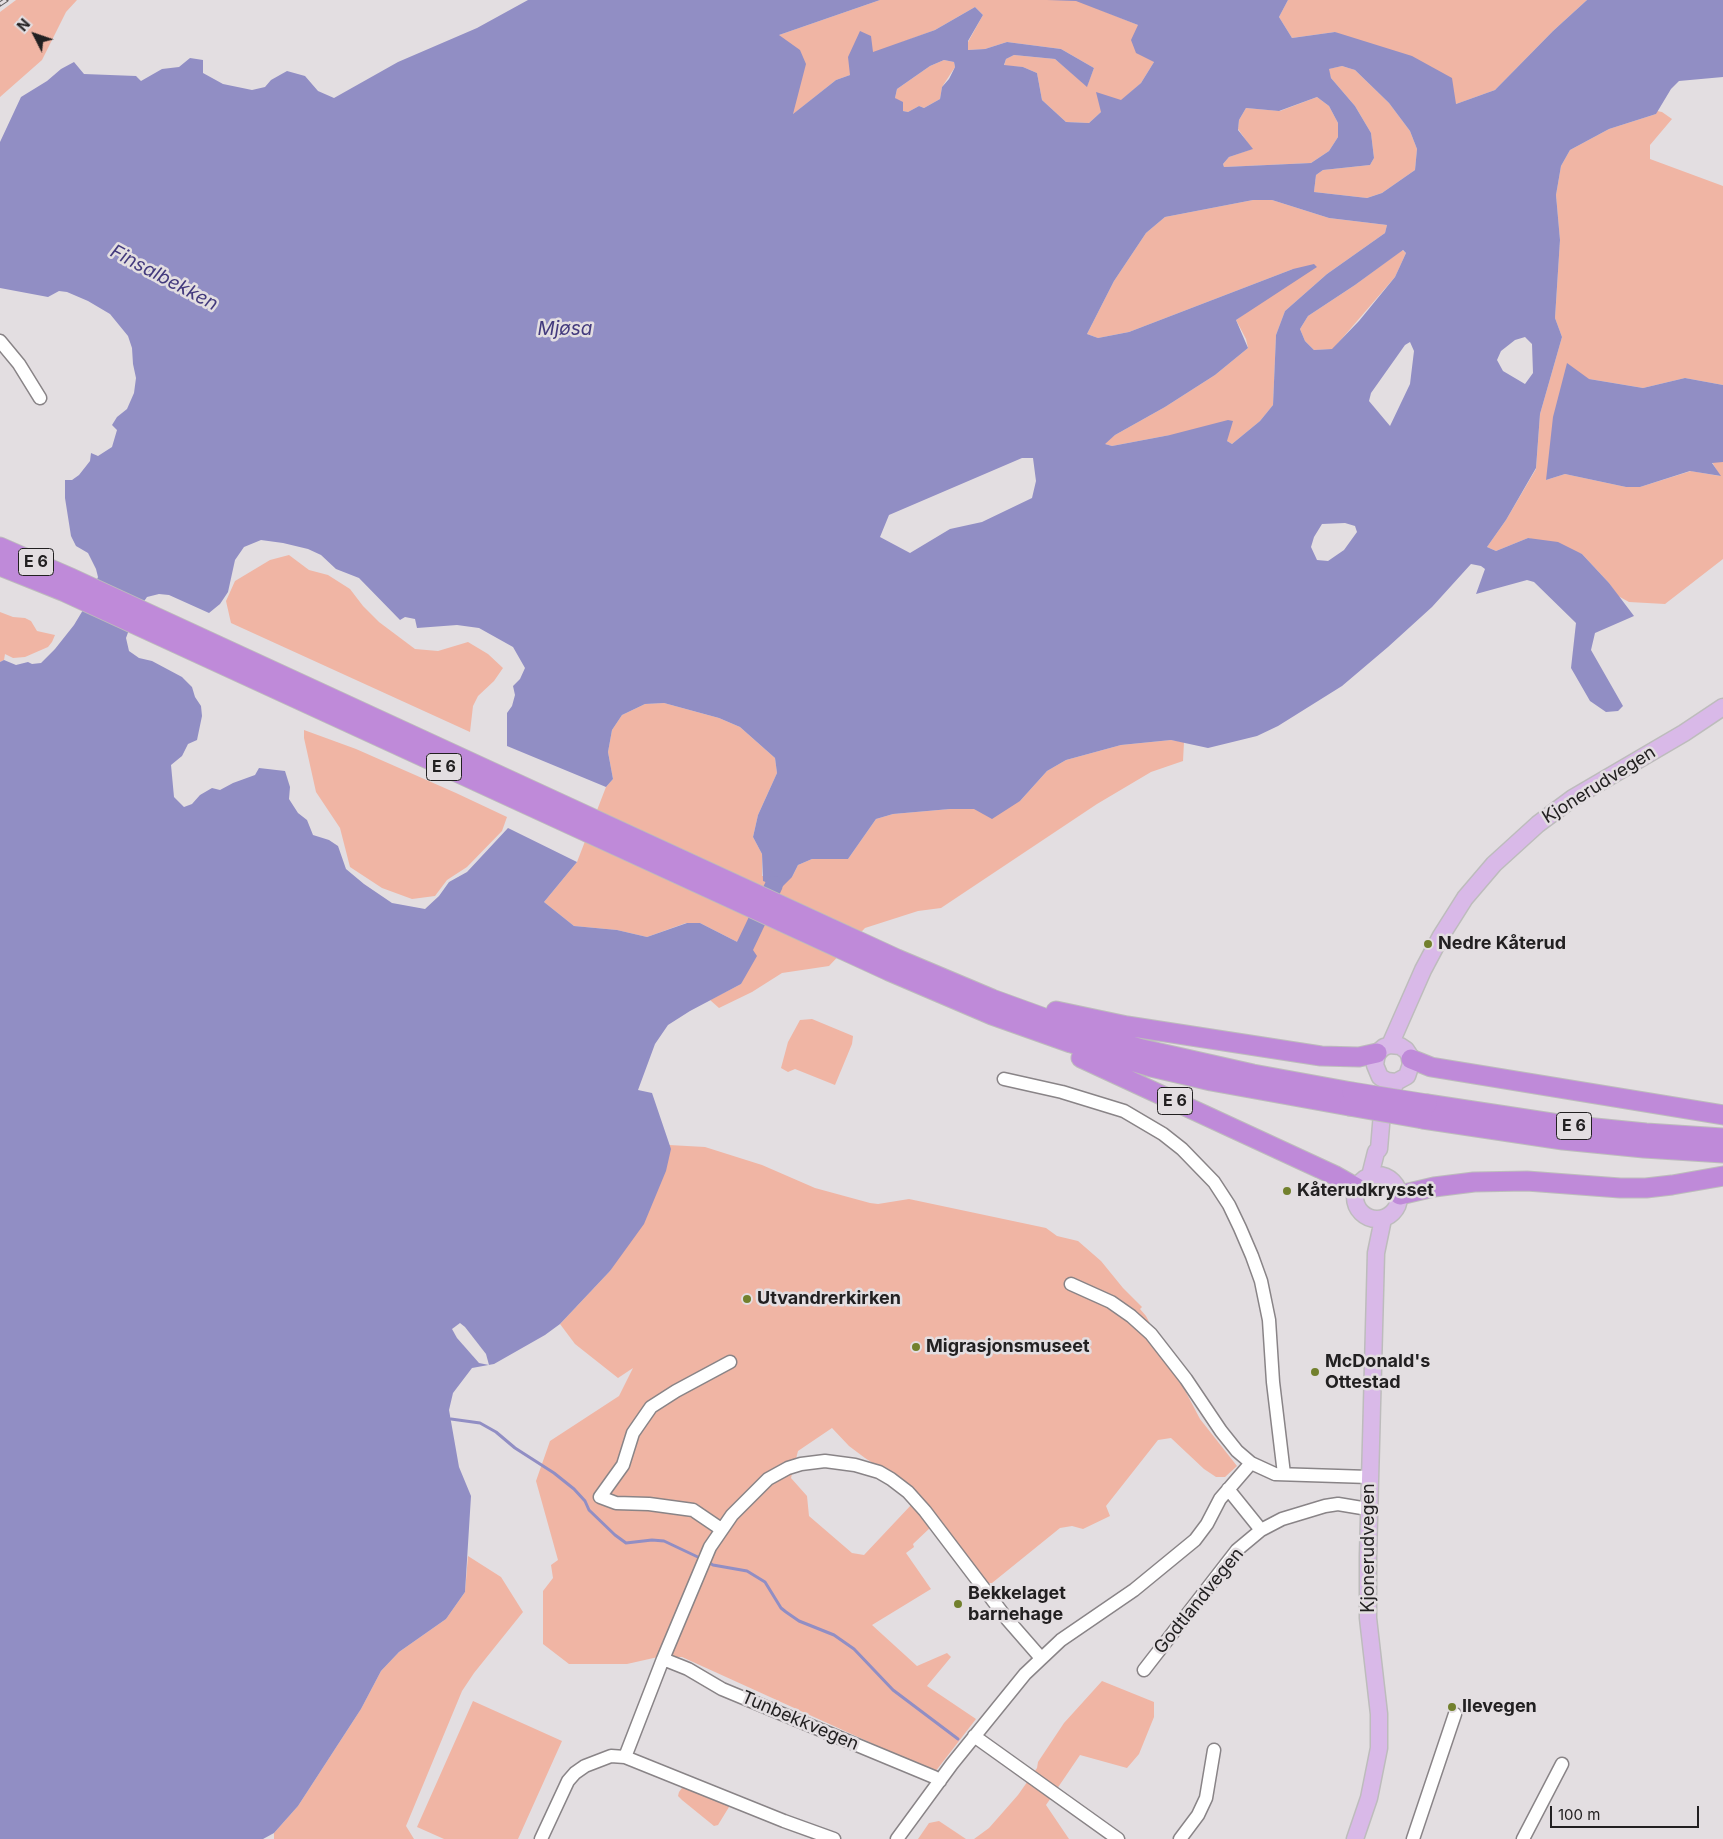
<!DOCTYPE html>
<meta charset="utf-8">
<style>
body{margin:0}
#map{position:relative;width:1723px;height:1839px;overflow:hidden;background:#e3dee1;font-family:Inter,sans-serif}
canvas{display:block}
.north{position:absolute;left:10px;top:10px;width:50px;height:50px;-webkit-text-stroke:4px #e3dee1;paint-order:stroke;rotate:311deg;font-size:14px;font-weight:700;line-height:20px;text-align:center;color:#222021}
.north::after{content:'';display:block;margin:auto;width:18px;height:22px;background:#222021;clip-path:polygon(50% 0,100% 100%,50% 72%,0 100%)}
.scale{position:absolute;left:1550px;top:1806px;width:149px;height:22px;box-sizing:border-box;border:2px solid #222021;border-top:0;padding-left:6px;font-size:15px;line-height:18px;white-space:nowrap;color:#222021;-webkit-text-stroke:4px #e3dee1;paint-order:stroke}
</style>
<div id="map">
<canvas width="1723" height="1839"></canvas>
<div class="north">N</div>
<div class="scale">100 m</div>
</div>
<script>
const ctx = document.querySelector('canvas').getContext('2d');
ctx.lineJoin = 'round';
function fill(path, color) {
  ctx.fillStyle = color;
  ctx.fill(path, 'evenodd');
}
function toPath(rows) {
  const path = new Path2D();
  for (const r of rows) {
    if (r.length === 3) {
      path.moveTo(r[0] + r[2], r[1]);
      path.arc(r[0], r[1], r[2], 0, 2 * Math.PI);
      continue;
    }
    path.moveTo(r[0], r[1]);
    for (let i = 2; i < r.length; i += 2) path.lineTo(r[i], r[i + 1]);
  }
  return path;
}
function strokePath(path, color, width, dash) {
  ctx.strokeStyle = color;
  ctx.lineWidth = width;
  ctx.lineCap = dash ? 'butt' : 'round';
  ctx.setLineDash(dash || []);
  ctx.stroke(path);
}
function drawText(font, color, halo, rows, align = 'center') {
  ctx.font = font + ' Inter,sans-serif';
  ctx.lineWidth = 5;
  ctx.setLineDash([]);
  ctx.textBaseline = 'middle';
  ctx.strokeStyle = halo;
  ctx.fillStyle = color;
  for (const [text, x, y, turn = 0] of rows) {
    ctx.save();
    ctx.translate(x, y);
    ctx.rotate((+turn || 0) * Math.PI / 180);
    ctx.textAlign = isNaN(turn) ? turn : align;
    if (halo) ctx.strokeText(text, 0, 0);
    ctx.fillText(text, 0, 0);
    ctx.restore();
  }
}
const green = toPath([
 [16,0,77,0,66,12,42,60,0,97,0,12],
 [880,0,1076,0,1138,25,1154,62,1141,83,1121,101,1101,112,1089,123,1066,122,1042,100,1037,73,1023,67,1004,66,1006,59,1014,55,1055,59,1087,86,1094,68,1061,49,1007,42,985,49,968,50,968,42,983,15,975,7,935,30,873,53,850,75,836,80,792,115,779,35],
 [1288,0,1587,0,1553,31,1495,90,1456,104,1335,32,1292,38,1279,17],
 [944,60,954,62,955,67,942,87,940,99,924,108,919,106,908,112,903,111,895,98,897,89,930,66],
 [1342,66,1355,70,1389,103,1410,131,1417,149,1415,170,1382,193,1367,198,1314,192,1316,175,1323,170,1370,165,1374,158,1371,133,1355,106,1331,78,1328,69],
 [1317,97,1329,106,1338,123,1338,137,1329,151,1311,163,1224,167,1223,164,1229,157,1252,149,1238,129,1239,120,1246,108,1280,111],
 [1657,111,1662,112,1672,119,1650,145,1650,159,1723,186,1723,385,1685,378,1643,388,1589,379,1546,480,1565,474,1626,487,1640,487,1691,471,1720,476,1712,462,1723,462,1723,559,1665,604,1629,602,1618,596,1609,583,1582,554,1528,538,1496,551,1487,547,1506,520,1536,469,1540,414,1562,337,1555,318,1560,240,1556,195,1561,166,1570,150,1609,129,1656,114],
 [1253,200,1272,200,1329,218,1387,225,1385,233,1327,274,1285,311,1276,335,1273,405,1260,421,1232,444,1227,441,1170,435,1112,446,1105,444,1104,443,1115,435,1165,407,1215,375,1248,348,1246,339,1236,320,1254,307,1293,269,1129,332,1098,338,1087,334,1114,281,1146,233,1165,217],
 [1402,250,1406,253,1395,277,1333,349,1314,350,1305,341,1300,329,1308,316,1355,285],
 [289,555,309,570,328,575,350,589,363,606,379,622,415,649,438,651,468,642,488,654,503,668,494,681,478,696,473,706,470,732,231,623,226,601,235,581,270,560],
 [0,612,13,617,25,618,31,621,37,631,55,635,52,642,48,647,25,657,13,658,5,654,4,660,0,662],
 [664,703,719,718,740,727,775,758,777,773,758,815,753,837,762,854,762,876,792,877,798,865,812,859,848,859,876,819,893,814,950,809,974,809,1020,801,1047,771,1066,760,1121,745,1171,740,1184,742,1183,761,1151,772,1097,804,941,908,918,911,865,928,829,966,782,973,752,992,719,1008,710,1000,741,984,753,950,700,923,686,923,647,937,617,930,574,926,544,902,577,862,606,787,613,779,608,752,612,730,622,715,645,704],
 [304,730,356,749,456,793,507,817,502,831,467,867,447,880,435,896,412,899,382,888,350,867,340,828,316,792,304,738],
 [812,1019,853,1036,852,1044,835,1085,795,1069,788,1072,781,1068,788,1042,800,1020],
 [669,1145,705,1147,762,1165,815,1188,870,1203,878,1204,909,1199,1046,1228,1057,1236,1078,1241,1101,1261,1123,1288,1142,1307,1140,1309,1146,1316,1200,1419,1237,1466,1225,1477,1216,1477,1204,1469,1171,1438,1158,1440,1106,1506,1110,1516,1083,1529,1072,1526,1060,1528,992,1583,985,1583,916,1491,865,1458,849,1446,832,1428,798,1451,791,1478,807,1496,809,1516,852,1553,864,1555,912,1504,932,1526,913,1544,914,1547,906,1553,931,1589,872,1625,917,1666,947,1653,951,1657,927,1686,976,1719,935,1772,682,1657,658,1657,627,1664,569,1664,543,1644,543,1591,553,1578,551,1565,558,1560,536,1481,550,1441,619,1396,633,1368,618,1378,575,1344,560,1324,610,1271],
 [468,1556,501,1577,523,1612,474,1673,462,1691,406,1826,414,1839,274,1839,274,1833,298,1806,361,1709,381,1671,399,1652,446,1619,465,1592],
 [1102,1681,1154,1702,1154,1717,1139,1754,1127,1768,1080,1755,1046,1805,1069,1839,974,1839,989,1828,1018,1795,1037,1768,1038,1762,1064,1723],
 [473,1701,562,1741,518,1839,444,1839,417,1827],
 [682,1788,687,1788,728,1804,729,1807,718,1825,714,1826,682,1800,678,1796,679,1792],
 [939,1821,966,1839,918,1839,929,1823]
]);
const water = toPath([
 [528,0,880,0,779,35,800,50,806,64,793,114,836,80,850,75,848,57,860,31,871,36,873,52,935,30,975,7,983,15,968,41,968,50,985,49,1007,42,1061,49,1094,68,1087,87,1055,59,1014,55,1006,59,1004,65,1023,67,1037,73,1042,100,1066,122,1089,123,1101,112,1096,92,1121,100,1141,83,1154,62,1136,53,1131,40,1138,25,1076,1,1047,0,1288,0,1279,17,1292,38,1335,32,1412,56,1452,78,1456,104,1495,90,1553,31,1587,0,1723,0,1723,77,1679,81,1671,89,1656,114,1609,129,1570,150,1561,166,1556,195,1560,240,1555,318,1562,337,1540,414,1536,468,1506,520,1487,547,1496,551,1528,538,1558,542,1582,554,1609,583,1634,616,1595,633,1591,650,1623,706,1618,711,1606,712,1590,701,1571,668,1576,623,1534,582,1527,580,1476,594,1485,569,1481,566,1471,564,1432,607,1388,647,1342,686,1278,726,1257,736,1208,748,1171,740,1121,745,1066,760,1047,771,1020,801,992,819,974,809,950,809,893,814,876,819,848,859,812,859,798,865,792,877,781,888,763,881,762,854,753,837,758,815,777,773,775,758,740,727,719,718,664,703,645,704,622,715,612,730,608,752,613,779,606,787,507,746,507,713,512,706,515,695,513,686,520,679,525,668,513,647,479,628,457,625,417,628,415,619,405,617,400,620,359,578,336,569,321,555,308,549,283,543,261,540,244,547,235,560,228,592,220,604,209,613,169,595,159,594,147,597,134,616,126,638,129,651,139,658,152,661,182,677,192,687,195,697,201,706,202,716,197,740,188,744,182,756,171,765,174,797,184,807,192,804,200,795,212,788,220,790,233,783,255,775,259,768,285,771,290,787,289,799,298,813,307,820,313,835,329,840,338,846,346,869,364,884,392,903,425,909,439,896,449,882,467,872,508,828,577,862,544,902,574,926,617,930,647,937,687,923,700,923,753,950,757,956,741,984,690,1011,668,1025,655,1044,638,1090,652,1093,671,1149,666,1171,644,1224,610,1271,560,1324,545,1335,494,1364,472,1368,453,1393,449,1410,459,1467,471,1496,465,1592,446,1619,399,1652,381,1671,361,1709,298,1806,274,1833,263,1839,0,1839,0,662,4,660,16,665,28,662,32,664,41,663,55,649,74,625,86,605,98,577,96,569,88,553,76,546,71,536,65,498,65,480,72,480,79,475,90,461,91,453,98,456,112,447,117,430,112,425,117,417,127,409,134,393,136,378,133,364,132,348,128,336,110,314,88,301,67,292,59,291,48,297,0,288,0,142,21,97,47,81,61,69,74,62,84,74,136,76,141,81,162,69,179,67,190,58,203,60,203,73,223,84,252,90,265,87,271,80,287,71,305,76,318,91,334,98,398,62,477,28],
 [944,60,954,62,955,67,949,79,942,87,940,99,924,108,919,106,908,112,903,111,903,102,895,98,897,89,930,66],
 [1342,66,1355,70,1389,103,1410,131,1417,149,1415,170,1382,193,1367,198,1314,192,1316,175,1323,170,1370,165,1374,158,1371,133,1355,106,1331,78,1329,69],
 [1317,97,1329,106,1338,123,1338,137,1329,151,1311,163,1224,167,1223,164,1229,157,1253,149,1238,130,1239,120,1246,108,1279,111],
 [1253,200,1272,200,1329,218,1387,225,1385,233,1327,274,1285,311,1276,335,1273,405,1260,421,1232,444,1227,441,1233,421,1228,420,1170,435,1112,446,1105,444,1115,435,1165,407,1215,375,1248,348,1236,320,1317,267,1314,264,1293,269,1129,332,1098,338,1087,334,1114,281,1146,233,1165,217],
 [1403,250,1406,253,1395,277,1359,321,1332,349,1314,350,1305,341,1300,329,1308,316,1355,285],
 [1525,337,1532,344,1533,373,1525,384,1503,371,1497,360,1501,351,1515,340],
 [1410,342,1414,351,1410,384,1390,426,1369,401,1371,393,1405,345],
 [1022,458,1033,458,1036,481,1032,498,982,522,950,529,910,553,880,537,889,515],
 [1345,523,1355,526,1357,532,1344,550,1328,561,1317,560,1311,547,1314,537,1322,524],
 [1567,363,1589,379,1643,388,1685,378,1723,385,1723,462,1712,463,1721,476,1690,471,1640,487,1626,487,1565,474,1546,480,1553,417]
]);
const pier = toPath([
 [460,1323,465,1327,486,1354,489,1365,479,1363,457,1338,452,1329]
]);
const stream = toPath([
 [451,1419,480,1423,496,1432,515,1448,554,1473,574,1489,585,1501,589,1510,615,1535,626,1543,652,1540,664,1541,702,1559],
 [708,1562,713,1565,747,1571,765,1582,781,1608,786,1612,799,1621,834,1635,854,1649,893,1690,958,1739]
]);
const river = toPath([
 [745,946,774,885]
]);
const minor = toPath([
 [0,341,19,364,40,398],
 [1004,1079,1062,1092,1124,1111,1163,1134,1182,1149,1214,1182,1229,1205,1240,1228,1252,1256,1261,1281,1269,1320,1273,1382,1284,1474],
 [1071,1284,1111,1302,1131,1316,1151,1334,1186,1379,1221,1431,1237,1451,1251,1463,1275,1474,1369,1477],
 [1228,1489,1261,1530],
 [721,1529,693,1510,649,1504,616,1503,600,1497,623,1465,633,1433,651,1407,676,1391,730,1362],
 [663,1659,710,1547,732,1515,768,1479,788,1468,801,1464,825,1461,855,1465,879,1472,891,1479,908,1492,925,1511,1007,1619,1041,1658],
 [1144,1670,1237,1550,1261,1530,1282,1519,1325,1506,1338,1504,1368,1509],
 [974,1736,1118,1839],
 [625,1757,663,1659,688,1669,722,1689,934,1777,940,1781],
 [541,1839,568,1781,575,1773,585,1766,611,1756,625,1757,784,1821,834,1839],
 [897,1839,952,1764,1025,1674,1061,1640,1134,1590,1195,1540,1207,1524,1220,1499,1251,1463],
 [1180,1839,1198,1815,1206,1798,1214,1750],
 [1413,1839,1455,1714],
 [1523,1839,1562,1764]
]);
const major = toPath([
 [1390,1045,1423,970,1441,936,1465,898,1494,864,1538,824,1573,798,1684,733,1723,707],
 [1384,1109,1396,1082,1407,1076,1411,1064,1410,1056,1406,1050,1400,1046,1390,1045,1384,1047,1377,1053,1375,1065,1380,1077,1387,1081,1396,1082],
 [1377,1197,22],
 [1370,1176,1376,1152,1379,1149,1382,1113,1380,1099],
 [1355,1839,1369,1798,1379,1748,1379,1714,1368,1618,1368,1556,1376,1253,1383,1219]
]);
const highway = toPath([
 [0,547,71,578,897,959,992,999,1072,1028,1142,1049,1253,1074,1352,1092],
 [0,566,65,592,889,971,992,1015,1071,1043,1151,1067,1211,1081,1349,1106],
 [1056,1011,1127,1026,1321,1056,1359,1057,1377,1053],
 [1081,1058,1334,1175,1357,1188],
 [1411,1059,1431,1067,1723,1115],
 [1427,1104,1565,1125,1646,1133,1723,1138],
 [1423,1119,1563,1140,1644,1148,1723,1153],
 [1400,1195,1434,1187,1474,1182,1527,1181,1620,1188,1646,1188,1672,1185,1723,1176]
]);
const rail = toPath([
 [0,4,6,0]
]);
const highwayBridge = toPath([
 [1352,1092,1427,1104],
 [1349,1106,1423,1119]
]);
const markers = [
 [1428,944,5,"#72802d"],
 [1287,1191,5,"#72802d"],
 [747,1299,5,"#72802d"],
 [916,1347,5,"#72802d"],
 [1315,1372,5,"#72802d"],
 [958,1604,5,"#72802d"],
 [1452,1707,5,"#72802d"]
];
const shields = [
 [36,562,35],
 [444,767,35],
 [1175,1101,35],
 [1574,1126,35]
];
const shieldNames = [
 ["E 6",36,562],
 ["E 6",444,767],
 ["E 6",1175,1101],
 ["E 6",1574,1126]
];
const streetNames = [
 ["Kjonerudvegen",1599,785,-32],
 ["Kjonerudvegen",1369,1548,-90],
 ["Godtlandvegen",1199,1601,-51],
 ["Tunbekkvegen",800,1721,23]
];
const poiNames = [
 ["Nedre Kåterud",1438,944],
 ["Kåterudkrysset",1297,1191],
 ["Utvandrerkirken",757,1299],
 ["Migrasjonsmuseet",926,1347],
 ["McDonald's",1325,1362],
 ["Ottestad",1325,1383],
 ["Bekkelaget",968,1594],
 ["barnehage",968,1615],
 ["Ilevegen",1462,1707]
];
const waterNames = [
 ["Finsalbekken",164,278,28],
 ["Mjøsa",565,329]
];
fill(green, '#f0b5a4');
fill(water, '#918ec4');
fill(pier, '#e3dee1');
strokePath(stream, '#918ec4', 3);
strokePath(river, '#918ec4', 18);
strokePath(minor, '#898487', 15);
strokePath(major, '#bdbcbc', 19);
strokePath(highway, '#bdbcbc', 21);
strokePath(minor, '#fff', 12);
strokePath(major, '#d9b9e8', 16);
strokePath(highway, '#bf8ad9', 19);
strokePath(rail, '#605d5f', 5);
strokePath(rail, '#e3dee1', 3, [9]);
strokePath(highwayBridge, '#bdbcbc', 21, []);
strokePath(highwayBridge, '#bf8ad9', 19);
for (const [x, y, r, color] of markers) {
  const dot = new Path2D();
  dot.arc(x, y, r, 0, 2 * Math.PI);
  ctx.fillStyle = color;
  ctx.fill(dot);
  strokePath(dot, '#e3dee1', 2);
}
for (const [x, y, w] of shields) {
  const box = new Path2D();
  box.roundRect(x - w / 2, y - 13.5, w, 27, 4);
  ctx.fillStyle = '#e3dee1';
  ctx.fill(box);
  strokePath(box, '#222021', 1);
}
drawText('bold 16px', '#222021', null, shieldNames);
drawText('18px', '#222021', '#e3dee1', streetNames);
drawText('bold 18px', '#222021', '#e3dee1', poiNames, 'left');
drawText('italic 19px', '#433a7d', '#e3dee1', waterNames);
</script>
